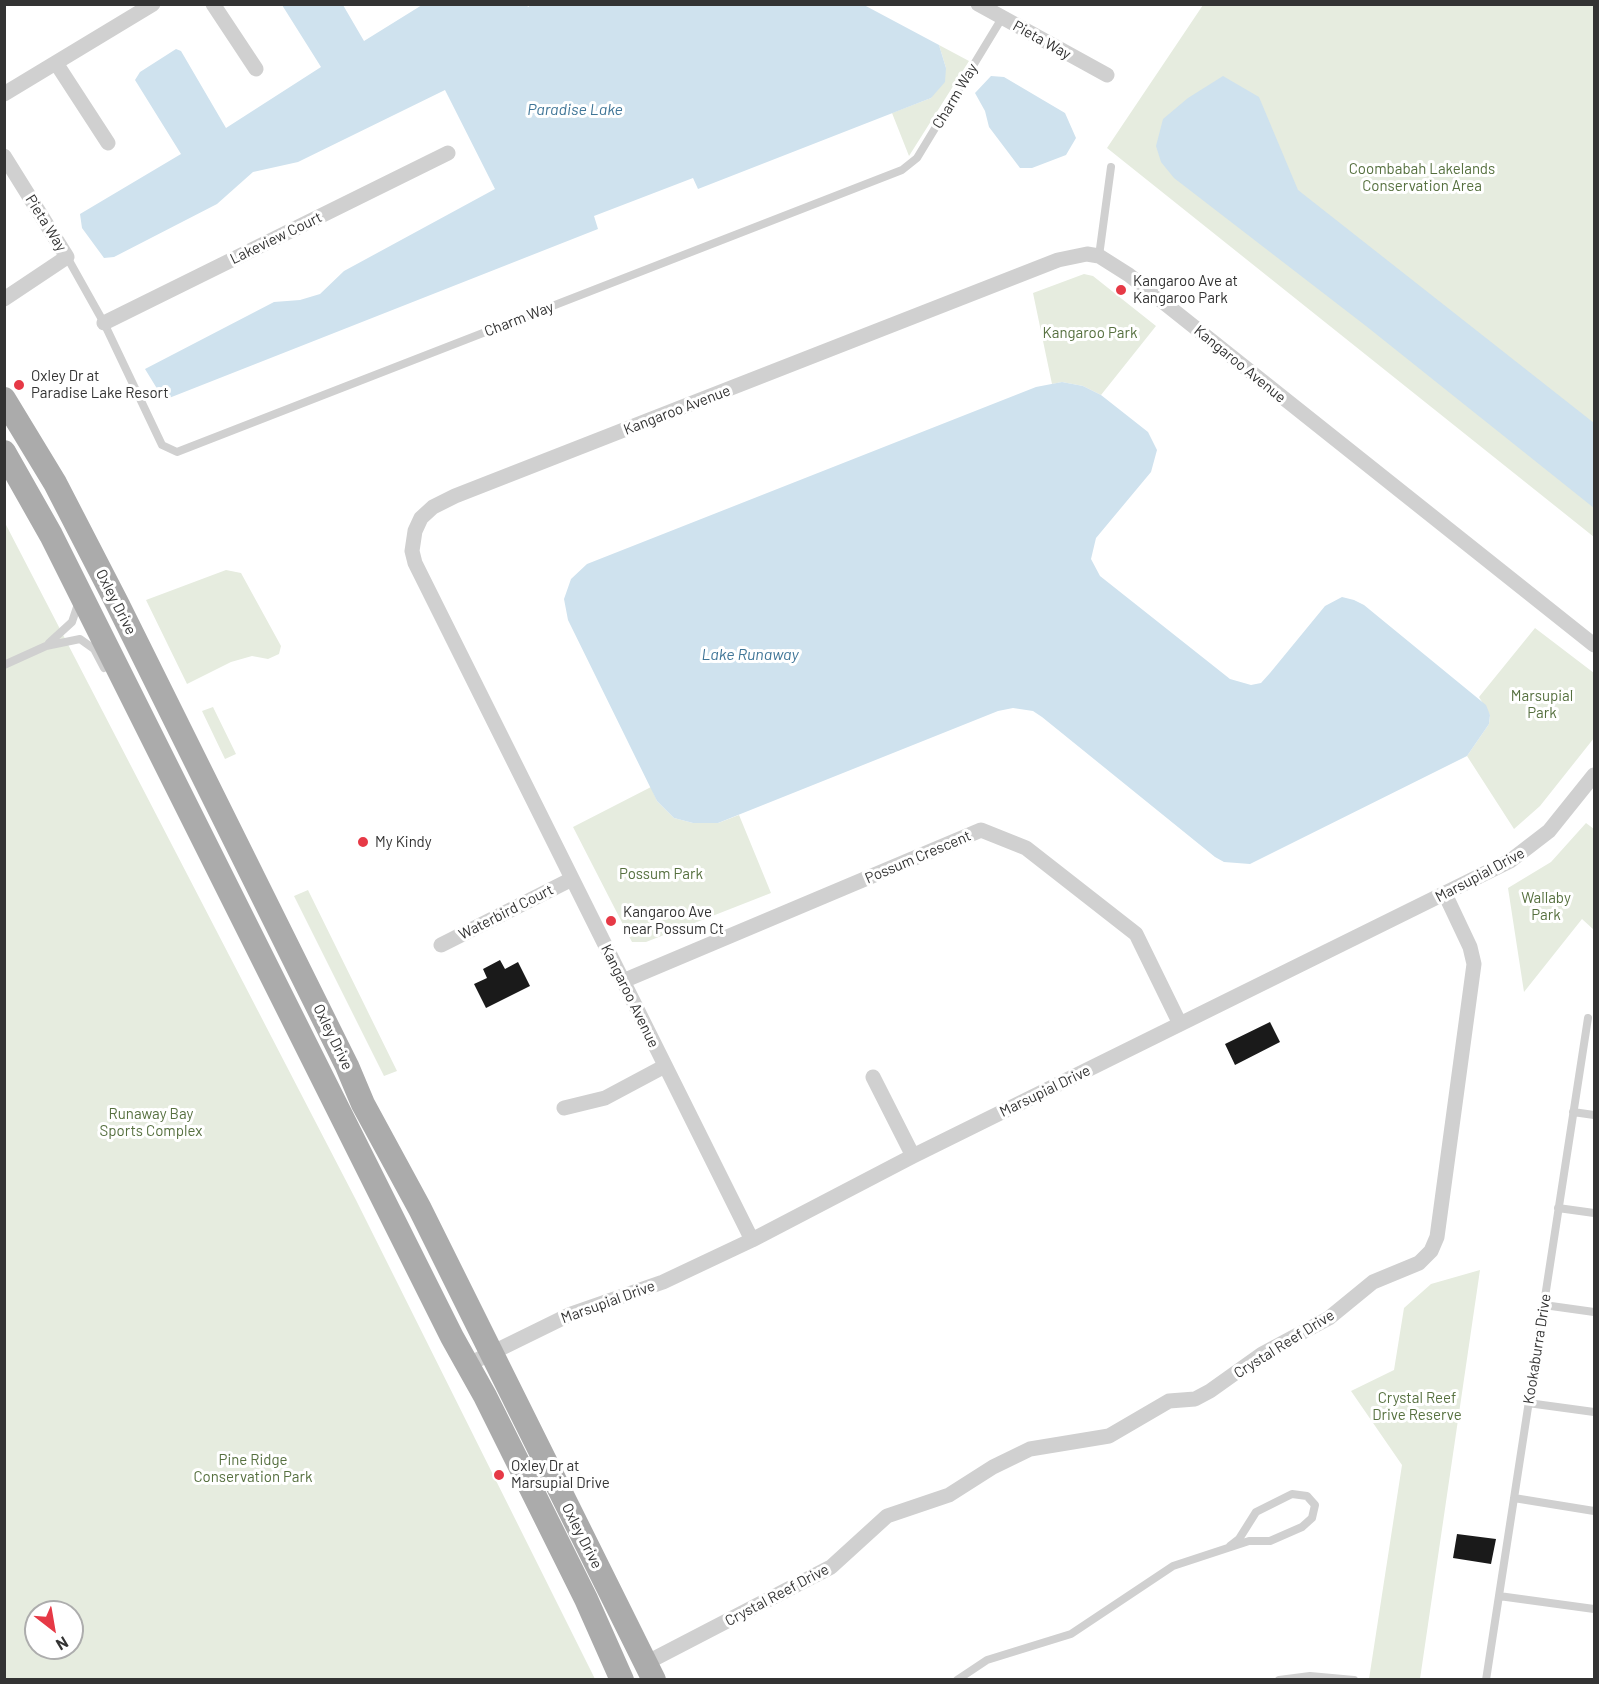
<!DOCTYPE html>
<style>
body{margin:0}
#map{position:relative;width:1599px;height:1684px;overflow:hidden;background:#fff;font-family:Barlow,sans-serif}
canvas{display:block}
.frame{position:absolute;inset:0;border:6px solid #333;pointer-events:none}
.north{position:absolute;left:24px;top:1600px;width:60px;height:60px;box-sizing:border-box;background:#fff;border:2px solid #adadad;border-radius:50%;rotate:149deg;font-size:16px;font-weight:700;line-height:24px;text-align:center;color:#333}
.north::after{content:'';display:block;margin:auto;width:21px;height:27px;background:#e63946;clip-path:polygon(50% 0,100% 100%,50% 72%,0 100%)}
</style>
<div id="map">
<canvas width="1599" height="1684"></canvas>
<div class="frame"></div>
<div class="north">N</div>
</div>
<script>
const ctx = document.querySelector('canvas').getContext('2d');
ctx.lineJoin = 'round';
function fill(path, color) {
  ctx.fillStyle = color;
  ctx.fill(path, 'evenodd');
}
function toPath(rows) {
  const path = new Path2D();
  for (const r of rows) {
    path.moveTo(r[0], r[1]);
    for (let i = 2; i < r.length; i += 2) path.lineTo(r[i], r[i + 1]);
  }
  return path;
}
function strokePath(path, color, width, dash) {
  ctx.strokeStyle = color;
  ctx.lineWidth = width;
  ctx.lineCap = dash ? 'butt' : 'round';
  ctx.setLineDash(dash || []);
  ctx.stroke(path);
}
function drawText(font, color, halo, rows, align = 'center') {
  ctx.font = font + ' Barlow,sans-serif';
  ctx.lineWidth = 6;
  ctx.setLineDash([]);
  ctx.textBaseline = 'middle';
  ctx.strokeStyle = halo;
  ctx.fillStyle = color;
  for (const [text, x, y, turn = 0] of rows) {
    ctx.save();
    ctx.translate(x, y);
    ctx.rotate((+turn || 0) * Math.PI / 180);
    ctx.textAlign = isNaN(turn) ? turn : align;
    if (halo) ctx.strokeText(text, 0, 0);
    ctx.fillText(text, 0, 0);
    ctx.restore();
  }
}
const green = toPath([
 [1203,5,1594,5,1594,537,1107,148],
 [939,45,969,61,909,156,892,113,931,98,946,68],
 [1084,274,1093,276,1156,326,1101,395,1083,386,1062,382,1052,384,1033,293],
 [4,521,356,1200,595,1679,5,1679],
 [36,1612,72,1612,72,1648,36,1648],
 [226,570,241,573,281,646,279,654,268,659,252,656,231,662,187,684,146,600],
 [1535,628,1594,673,1594,738,1540,806,1514,829,1467,756,1489,724,1490,715,1479,697],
 [213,707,236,754,225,759,202,711],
 [651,787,657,801,674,818,693,823,718,823,739,815,771,893,646,942,632,942,573,827],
 [1586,823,1594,829,1594,930,1582,919,1524,992,1508,888,1551,862],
 [308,890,397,1071,384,1076,294,896],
 [1480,1270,1420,1679,1369,1679,1402,1465,1351,1391,1394,1370,1404,1308,1431,1284]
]);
const water = toPath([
 [527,5,528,7,532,4,864,5,939,45,946,68,945,82,931,98,698,189,693,178,594,216,598,229,164,400,145,369,274,302,300,300,320,294,344,271,495,189,445,90,298,162,253,172,217,204,114,257,104,258,82,228,80,214,181,154,135,80,140,72,176,49,181,51,226,128,321,67,282,5,343,5,364,41,422,5],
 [991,76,1004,77,1065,113,1076,138,1066,155,1032,168,1020,168,989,127,985,111,975,93],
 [1223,76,1259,97,1298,190,1594,423,1594,508,1366,326,1174,178,1161,162,1156,146,1163,119,1188,98],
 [1062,382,1083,386,1101,395,1148,432,1157,450,1151,472,1096,538,1091,559,1100,576,1230,679,1251,685,1261,683,1270,673,1325,606,1342,597,1354,600,1364,605,1486,705,1490,715,1489,724,1467,756,1250,864,1224,862,1215,857,1042,717,1033,711,1013,708,998,711,718,823,693,823,674,818,657,801,568,620,564,599,571,579,587,564,1036,387]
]);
const building = toPath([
 [500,960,505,969,518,962,530,986,486,1008,474,984,487,978,483,969],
 [1270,1022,1280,1042,1235,1065,1225,1044],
 [1457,1534,1496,1539,1491,1564,1453,1558]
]);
const service = toPath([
 [1099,256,1111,167],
 [67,257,104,323,162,445,177,452,902,170,917,158,1002,18],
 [49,643,72,622,78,604],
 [4,665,46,646,80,639,94,649,104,668],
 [1573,1112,1594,1115],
 [1558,1208,1594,1213],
 [1544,1305,1594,1312],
 [1528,1403,1594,1412],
 [1514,1498,1594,1511],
 [1499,1596,1594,1609],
 [957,1680,987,1660,1071,1634,1173,1566,1249,1541,1270,1541,1302,1527,1312,1518,1315,1505,1307,1496,1292,1494,1256,1512,1239,1539,1230,1546],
 [1279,1680,1310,1676,1354,1680],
 [1486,1680,1588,1018]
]);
const minor = toPath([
 [213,4,256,69],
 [978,4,1107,75],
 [56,63,108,143],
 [4,94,153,4],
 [4,156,67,257,4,299],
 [104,323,448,153],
 [441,945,572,879],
 [623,981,981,830,1026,848,1136,934,1180,1024],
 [873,1077,913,1156],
 [564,1108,605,1098,665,1066],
 [752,1240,415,563,412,551,415,531,421,518,433,507,455,496,1058,260,1087,254,1099,256,1129,275,1594,645],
 [467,1365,571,1314,663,1282,752,1240,913,1156,1510,861,1549,831,1594,775],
 [646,1663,831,1567,887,1516,949,1495,993,1467,1030,1449,1109,1436,1169,1401,1195,1399,1210,1391,1262,1354,1329,1318,1373,1282,1419,1263,1431,1251,1437,1237,1474,964,1470,947,1445,894]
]);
const primary = toPath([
 [4,399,55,483,117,603,347,1066,363,1104,420,1209,654,1680],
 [4,452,51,535,452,1337,485,1396,586,1599,622,1680]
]);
const markers = [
 [1121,290,6,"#e63946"],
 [19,385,6,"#e63946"],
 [363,842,6,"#e63946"],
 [611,921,6,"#e63946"],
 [499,1475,6,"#e63946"]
];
const streetNames = [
 ["Pieta Way",1042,40,29],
 ["Charm Way",955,96,-59],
 ["Pieta Way",46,223,58],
 ["Lakeview Court",276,238,-26],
 ["Charm Way",519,319,-21],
 ["Kangaroo Avenue",1240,364,39],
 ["Kangaroo Avenue",677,410,-21],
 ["Oxley Drive",116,602,63],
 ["Possum Crescent",918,857,-23],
 ["Marsupial Drive",1480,875,-28],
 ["Waterbird Court",506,912,-27],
 ["Kangaroo Avenue",630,996,64],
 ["Oxley Drive",333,1037,64],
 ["Marsupial Drive",1045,1091,-26],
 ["Marsupial Drive",608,1302,-20],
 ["Crystal Reef Drive",1284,1344,-32],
 ["Kookaburra Drive",1537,1349,-81],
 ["Oxley Drive",582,1536,63],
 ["Crystal Reef Drive",777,1595,-28]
];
const parkNames = [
 ["Coombabah Lakelands",1422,169],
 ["Conservation Area",1422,186],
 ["Kangaroo Park",1090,333],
 ["Marsupial",1542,696],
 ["Park",1542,713],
 ["Possum Park",661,874],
 ["Wallaby",1546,898],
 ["Park",1546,915],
 ["Runaway Bay",151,1114],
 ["Sports Complex",151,1131],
 ["Crystal Reef",1417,1398],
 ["Drive Reserve",1417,1415],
 ["Pine Ridge",253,1460],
 ["Conservation Park",253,1477]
];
const poiNames = [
 ["Kangaroo Ave at",1133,281],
 ["Kangaroo Park",1133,298],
 ["Oxley Dr at",31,376],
 ["Paradise Lake Resort",31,393],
 ["My Kindy",375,842],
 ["Kangaroo Ave",623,912],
 ["near Possum Ct",623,929],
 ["Oxley Dr at",511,1466],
 ["Marsupial Drive",511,1483]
];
const waterNames = [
 ["Paradise Lake",575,110],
 ["Lake Runaway",750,655]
];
fill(green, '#e6ecdf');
fill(water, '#cfe2ee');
fill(building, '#1a1a1a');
strokePath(service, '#d0d0d0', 8);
strokePath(minor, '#d0d0d0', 15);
strokePath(primary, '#ababab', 24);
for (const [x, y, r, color] of markers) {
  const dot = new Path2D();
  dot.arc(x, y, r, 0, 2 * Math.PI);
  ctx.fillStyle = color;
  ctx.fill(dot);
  strokePath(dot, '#fff', 2);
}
drawText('15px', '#333', '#fff', streetNames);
drawText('15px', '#56703f', '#fff', parkNames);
drawText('15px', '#333', '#fff', poiNames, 'left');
drawText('italic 16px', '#3f7597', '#fff', waterNames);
</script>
